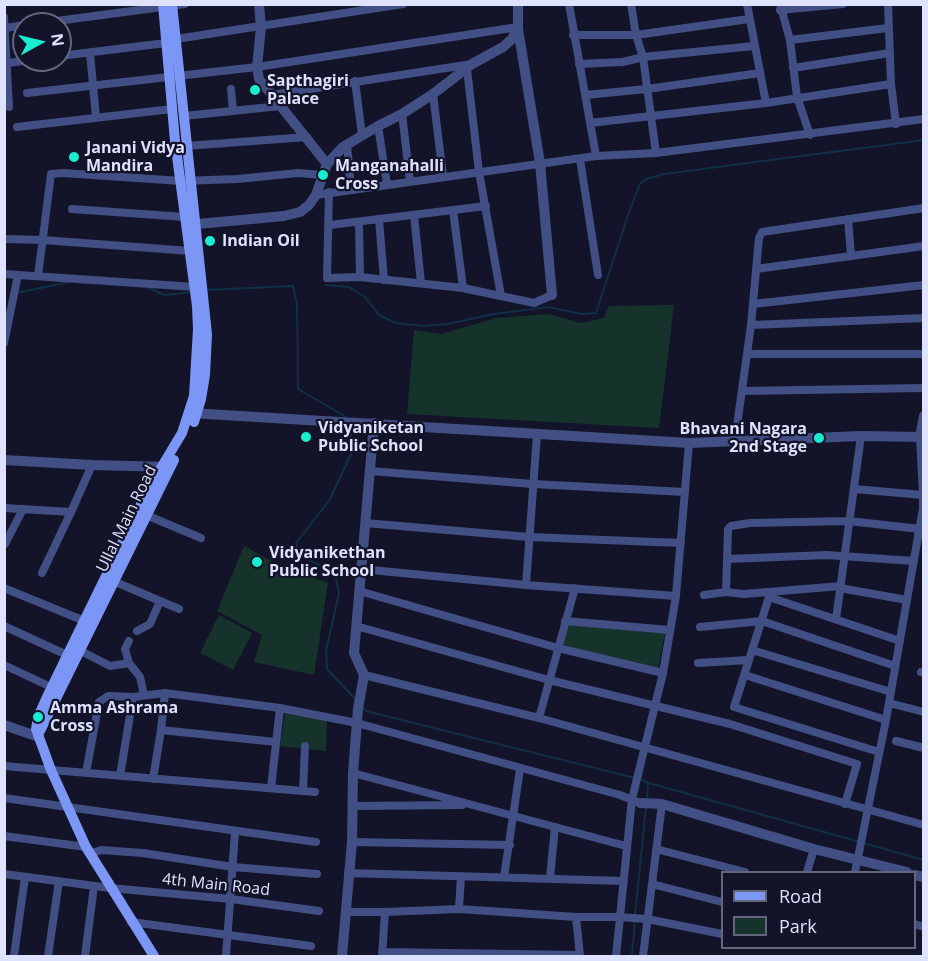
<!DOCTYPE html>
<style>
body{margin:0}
#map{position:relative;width:928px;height:961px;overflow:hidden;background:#131429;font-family:"Open Sans",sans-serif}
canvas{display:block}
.frame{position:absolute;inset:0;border:6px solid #dee2fc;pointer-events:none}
.legend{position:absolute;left:721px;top:871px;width:195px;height:78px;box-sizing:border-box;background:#131429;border:2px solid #64667d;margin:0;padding:8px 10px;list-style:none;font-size:18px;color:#dee2fc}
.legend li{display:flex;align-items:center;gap:12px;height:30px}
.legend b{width:30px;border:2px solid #64667d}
.north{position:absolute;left:12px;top:12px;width:60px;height:60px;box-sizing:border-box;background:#131429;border:2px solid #64667d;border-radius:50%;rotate:82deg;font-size:16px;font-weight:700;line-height:24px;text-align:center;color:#dee2fc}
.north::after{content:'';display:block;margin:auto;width:21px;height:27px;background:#19edcf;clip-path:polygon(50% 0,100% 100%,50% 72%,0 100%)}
</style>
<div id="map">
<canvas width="928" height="961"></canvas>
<div class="frame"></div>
<ul class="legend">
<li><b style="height:8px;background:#7c96f5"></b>Road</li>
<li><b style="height:16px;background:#16332b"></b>Park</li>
</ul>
<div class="north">N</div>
</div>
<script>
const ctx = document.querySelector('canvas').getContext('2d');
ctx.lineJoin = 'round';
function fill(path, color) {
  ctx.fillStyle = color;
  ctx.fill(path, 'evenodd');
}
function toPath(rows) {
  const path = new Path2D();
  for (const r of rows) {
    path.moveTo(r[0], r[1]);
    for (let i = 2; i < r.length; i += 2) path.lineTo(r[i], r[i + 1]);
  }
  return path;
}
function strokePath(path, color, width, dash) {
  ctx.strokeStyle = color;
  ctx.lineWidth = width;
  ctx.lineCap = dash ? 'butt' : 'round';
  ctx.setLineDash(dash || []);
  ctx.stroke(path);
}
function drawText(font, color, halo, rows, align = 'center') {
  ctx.font = font + ' "Open Sans",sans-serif';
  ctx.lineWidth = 4.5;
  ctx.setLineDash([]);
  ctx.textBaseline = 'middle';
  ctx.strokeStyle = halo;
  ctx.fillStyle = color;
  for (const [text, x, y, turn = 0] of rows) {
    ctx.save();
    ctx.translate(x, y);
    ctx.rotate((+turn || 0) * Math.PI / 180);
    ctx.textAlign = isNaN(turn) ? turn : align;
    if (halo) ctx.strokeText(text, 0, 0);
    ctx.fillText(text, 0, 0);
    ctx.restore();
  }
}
const green = toPath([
 [674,305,659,428,407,414,414,330,442,334,496,318,548,314,581,323,604,318,609,306],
 [244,546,283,567,328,583,314,675,254,662,262,635,217,611],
 [219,615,252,633,233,670,200,653],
 [569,625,665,633,658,668,562,645],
 [285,712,327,720,326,751,280,746]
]);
const stream = toPath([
 [326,285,349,287,365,297,379,315,395,323,424,326,447,324,494,314,548,307,582,314,596,313,628,215,640,184,646,179,664,174,924,140],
 [146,287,165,295,192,292],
 [206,290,293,286,297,303,298,389,346,417],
 [16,293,69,282],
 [349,426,351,432,351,454,329,501,296,543,299,554,335,574,339,593,326,651,327,669,357,701],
 [363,707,366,711,643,780,648,783,647,798],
 [649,783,924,860],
 [635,915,646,807],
 [632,956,635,920]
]);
const minor = toPath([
 [569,4,596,156],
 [631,4,636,35,749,19],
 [747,4,766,103],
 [780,4,790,40,797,97,810,135],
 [888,4,891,84,896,124],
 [780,10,843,4],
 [4,17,9,107],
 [34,24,185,4],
 [6,28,24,25],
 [573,35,636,35,643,57,656,153],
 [176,39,403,4],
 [790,40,888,28],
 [90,53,96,118],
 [60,56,166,43],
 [8,63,30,60],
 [579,64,623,62,643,57,754,46],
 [793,68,890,53],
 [467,69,479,172,501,296],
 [355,81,362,135],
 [231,89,233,111],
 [27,93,257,67,518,27],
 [433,94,443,176],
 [271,95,472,64],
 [585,95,647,89,760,73],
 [402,114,410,181],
 [184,116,280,106],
 [590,123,766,103,891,84],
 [378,126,387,184],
 [17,127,172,109],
 [347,144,351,189],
 [186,146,307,137],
 [580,159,598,275],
 [329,192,327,278,360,277,463,288,534,303,552,295],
 [316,195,596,156,656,153,924,119],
 [72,209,185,217],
 [453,210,463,288],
 [414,215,421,283],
 [379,219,384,280],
 [848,219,851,255],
 [359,222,360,277],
 [330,225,486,206],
 [4,239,43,240,190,251],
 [756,269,924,246],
 [4,274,195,287],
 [38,276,51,174,63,173,181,181,237,179,298,173,323,175],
 [753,304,924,285],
 [751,325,924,318],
 [4,343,18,275],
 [747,354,924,354],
 [742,391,924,388],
 [735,440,751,325,759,238,762,232,924,208],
 [370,471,533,484,685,492],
 [854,489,923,495,920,437],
 [4,508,71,512,92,465],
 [146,515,201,538],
 [365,523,529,537,681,543],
 [5,544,23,509],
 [728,559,827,555,914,561],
 [361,569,526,585,676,596],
 [42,573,71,512],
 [113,581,179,609],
 [526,585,537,434],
 [841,586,744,594,726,592,728,529,731,526,750,523,849,521,920,529],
 [4,588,87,622],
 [575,588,539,718,924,825],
 [840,588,907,600],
 [359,591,558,648,663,673],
 [704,595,726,592],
 [836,619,861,436],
 [565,621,670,630],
 [4,626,67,655],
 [356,626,549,680,730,724,857,764,845,804],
 [700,627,762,621,895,666],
 [137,631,150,624,160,601],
 [79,650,110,666,129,663,140,677,144,695],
 [752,650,891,692],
 [129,663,125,649,129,641],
 [698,663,749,660],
 [4,665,51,687],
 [921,672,924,673],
 [364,675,539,718],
 [745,675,886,720],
 [165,693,161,730,276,742],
 [889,703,924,712],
 [896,741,924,748],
 [879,752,734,707,769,597,900,641],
 [4,766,315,792],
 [86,773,99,702,108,696,133,697,165,693,280,708,357,723,620,795,640,803],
 [353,773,626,846],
 [120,776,133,697],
 [153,779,161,730],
 [271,788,280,708],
 [303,791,305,746],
 [4,798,316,842],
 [353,806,462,805],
 [4,836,86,847],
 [352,842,510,845],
 [656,849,745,872],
 [90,854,101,850,143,853,233,867,317,874],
 [807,872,814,849],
 [855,872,886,720,923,508,923,495],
 [348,873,624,881],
 [4,874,110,888,231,899,319,911],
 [504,877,520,769],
 [550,878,555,827],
 [652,884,722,902],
 [459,909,461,876],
 [346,912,385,912,459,909,576,917,619,917,647,919,722,934],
 [576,917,580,956],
 [131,922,311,946],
 [914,924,924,927],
 [382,952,580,955],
 [14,956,25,877],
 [48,956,59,881],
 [85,956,94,886],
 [226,956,235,832],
 [382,956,385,912],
 [616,956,632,799,663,673,676,596,689,443],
 [643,956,662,804]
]);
const tertiary = toPath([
 [259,4,261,27,257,67,259,79,327,164],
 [518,29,540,163,552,295],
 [187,225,284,216,300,212,309,205,316,195,327,164,343,147,378,126,402,114,433,94,472,64,503,47,512,39,518,27,518,4],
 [190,413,689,443,861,436,924,437],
 [920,437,924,416],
 [4,460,92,465,169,467],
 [4,725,39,737],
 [640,803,662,804,814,849,907,872],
 [914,875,924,877],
 [342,956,352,842,353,773,358,709,364,675,354,653,374,423]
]);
const secondary = toPath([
 [172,4,207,334,205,375,201,399,194,422],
 [40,731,174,460],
 [154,956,86,847,51,770,36,729,38,717,47,697,149,488,182,433,194,396,198,329,197,306,175,141,163,4]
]);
const markers = [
 [255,90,6,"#19edcf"],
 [74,157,6,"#19edcf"],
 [323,175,6,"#19edcf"],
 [210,241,6,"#19edcf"],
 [306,437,6,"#19edcf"],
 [819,438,6,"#19edcf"],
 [257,562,6,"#19edcf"],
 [38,717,6,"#19edcf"]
];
const poiNames = [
 ["Sapthagiri",267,81],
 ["Palace",267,99],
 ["Janani Vidya",86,148],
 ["Mandira",86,166],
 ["Manganahalli",335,166],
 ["Cross",335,184],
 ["Indian Oil",222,241],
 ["Vidyaniketan",318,428],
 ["Public School",318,446],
 ["Bhavani Nagara",807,429,"right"],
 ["2nd Stage",807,447,"right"],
 ["Vidyanikethan",269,553],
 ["Public School",269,571],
 ["Amma Ashrama",50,708],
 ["Cross",50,726]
];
const streetNames = [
 ["Ullal Main Road",127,519,-64],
 ["4th Main Road",216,885,6]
];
fill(green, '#16332b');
strokePath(stream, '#103046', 2);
strokePath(minor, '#424f84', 8);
strokePath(tertiary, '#424f84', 10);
strokePath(secondary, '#7c96f5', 10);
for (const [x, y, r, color] of markers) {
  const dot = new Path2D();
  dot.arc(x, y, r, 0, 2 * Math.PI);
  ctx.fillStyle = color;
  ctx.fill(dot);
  strokePath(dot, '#131429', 2);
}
drawText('bold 16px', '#dee2fc', '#131429', poiNames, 'left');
drawText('16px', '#dee2fc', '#131429', streetNames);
</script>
